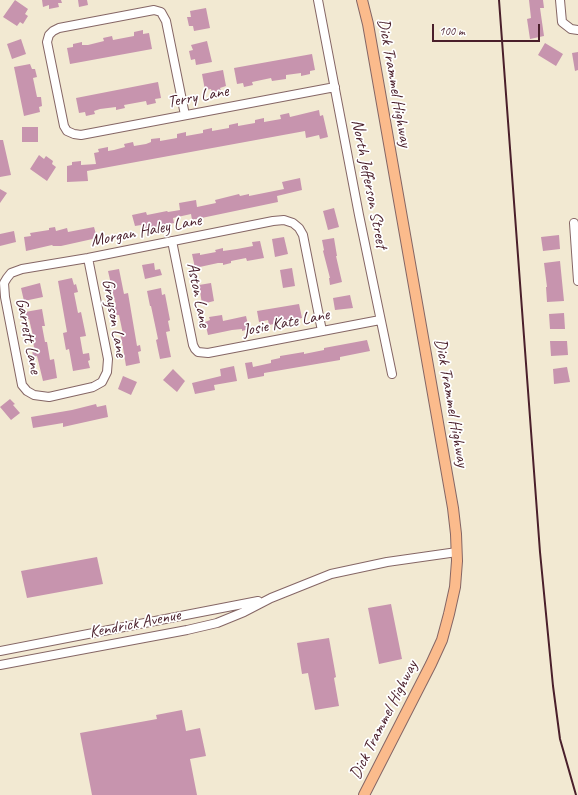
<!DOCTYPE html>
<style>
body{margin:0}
#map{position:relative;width:578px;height:795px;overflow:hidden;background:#f2e9d2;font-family:Caveat,sans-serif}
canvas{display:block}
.scale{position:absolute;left:432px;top:24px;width:108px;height:18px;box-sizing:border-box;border:2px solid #4a1f2b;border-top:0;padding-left:5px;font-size:12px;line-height:14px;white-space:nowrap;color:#4a1f2b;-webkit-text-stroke:3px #fff;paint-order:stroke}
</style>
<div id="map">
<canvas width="578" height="795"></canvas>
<div class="scale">100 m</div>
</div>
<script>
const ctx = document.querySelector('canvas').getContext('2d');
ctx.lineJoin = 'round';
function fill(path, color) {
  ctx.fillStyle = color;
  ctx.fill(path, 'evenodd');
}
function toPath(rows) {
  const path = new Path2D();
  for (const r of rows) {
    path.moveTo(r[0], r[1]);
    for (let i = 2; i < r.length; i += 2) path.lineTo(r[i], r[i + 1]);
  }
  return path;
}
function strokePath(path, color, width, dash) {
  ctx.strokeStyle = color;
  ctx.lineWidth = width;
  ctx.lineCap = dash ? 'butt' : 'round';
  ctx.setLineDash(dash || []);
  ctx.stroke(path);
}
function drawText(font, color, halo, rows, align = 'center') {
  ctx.font = font + ' Caveat,sans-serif';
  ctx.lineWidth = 3.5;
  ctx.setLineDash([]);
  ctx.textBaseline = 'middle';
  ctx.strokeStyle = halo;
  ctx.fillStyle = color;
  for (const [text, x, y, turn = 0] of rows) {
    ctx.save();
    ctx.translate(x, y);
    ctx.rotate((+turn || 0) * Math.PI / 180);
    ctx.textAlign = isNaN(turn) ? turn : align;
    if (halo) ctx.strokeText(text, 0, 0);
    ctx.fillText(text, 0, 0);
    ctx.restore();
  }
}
const building = toPath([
 [15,0,28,9,25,14,28,16,23,24,20,22,17,26,3,17],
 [42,0,61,0,62,3,58,3,59,7,49,9,49,5,43,7],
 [78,0,87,0,88,5,79,7],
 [529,0,543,0,544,8,540,8,544,36,530,39,527,19,531,18],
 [206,8,210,28,194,31,193,26,189,26,187,17,191,17,190,11],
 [143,30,143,34,149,33,152,49,70,64,67,48,73,47,73,44,82,42,82,45,88,45,104,41,103,38,112,36,113,40,134,36,134,32],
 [21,39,26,54,12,59,7,44],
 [207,41,212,62,196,65,195,59,191,60,189,51,193,50,191,45],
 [545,43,563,54,556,66,538,55],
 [578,52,578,70,575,71,572,53],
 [312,54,315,70,310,71,310,74,301,76,301,73,286,75,286,79,272,81,271,78,252,82,253,85,244,87,243,83,237,84,234,68],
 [30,64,32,69,35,69,37,77,33,78,37,97,41,97,42,106,39,107,40,112,24,116,14,67],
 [223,70,226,86,220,88,221,91,212,93,211,89,205,90,202,74],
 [158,82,161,98,155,99,156,103,147,105,146,101,124,105,125,108,116,110,116,107,100,109,94,111,95,114,86,116,85,112,79,113,76,98],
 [319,110,320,116,323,115,328,137,320,139,319,135,306,138,305,131,87,171,88,181,67,182,67,166,72,165,72,162,81,161,81,165,96,164,94,153,99,152,98,149,108,147,108,151,114,150,125,147,124,144,133,142,134,146,146,144,151,142,151,139,160,138,160,141,177,138,177,134,186,132,186,136,203,133,203,130,212,128,212,131,229,128,229,125,238,123,238,126,255,123,255,120,264,118,264,122,281,119,280,115,289,113,290,117],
 [22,127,38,127,38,142,22,142],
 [0,140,3,140,11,175,0,177],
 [39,155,44,159,46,156,53,161,52,164,56,167,47,181,30,169],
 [300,178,302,190,277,196,278,202,192,220,191,214,173,218,174,223,142,230,141,225,135,226,132,215,146,212,147,215,167,211,168,212,180,210,179,203,196,200,197,207,216,203,215,200,239,194,240,196,249,194,249,196,284,189,282,182],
 [0,189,7,193,0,203],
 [334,208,339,227,328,230,323,211],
 [55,227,56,231,67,228,68,232,94,227,97,238,61,246,53,246,52,245,26,251,24,237,31,236,30,233,49,230,49,228],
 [14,231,16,242,0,246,0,234],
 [559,235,560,249,543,251,541,237],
 [284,237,288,254,275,257,272,239],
 [334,238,337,256,336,256,342,282,330,285,329,278,330,278,323,251,324,250,322,240],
 [260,241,264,258,247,261,246,258,231,261,231,263,223,265,223,263,218,263,195,268,192,254,200,253,200,255,216,252,215,250,223,248,223,251,237,249,253,246,252,242],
 [560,261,564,301,547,302,546,287,547,287,544,263],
 [154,263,155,270,160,269,162,275,145,279,142,265],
 [292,268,295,286,283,288,280,270],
 [119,269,124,294,128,293,137,346,140,345,141,351,138,352,140,363,126,366,122,342,120,334,123,334,119,315,116,315,114,306,116,306,108,271],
 [72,278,74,285,76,284,78,292,74,293,78,313,81,312,86,336,80,337,83,354,89,353,90,360,88,361,90,368,73,371,69,349,66,350,63,333,67,332,58,281],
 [40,283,43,297,24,301,21,288],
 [211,283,214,301,202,304,199,285],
 [161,288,162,295,165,294,170,320,168,321,170,331,166,332,171,357,160,359,156,340,158,339,151,306,150,306,147,291],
 [350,295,353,308,335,310,333,298],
 [299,304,302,318,269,325,268,320,259,322,257,311],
 [42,309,45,326,42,326,45,342,47,342,50,360,54,359,57,378,43,381,37,356,33,357,32,349,34,349,33,336,29,319,26,320,25,312],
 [564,313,565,329,550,329,549,314],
 [222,315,223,321,246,316,249,329,242,331,242,329,232,330,208,335,205,322,210,320,209,317],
 [367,340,370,351,340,357,340,360,264,373,264,376,248,379,245,363,252,362,253,367,271,363,271,360,280,358,280,356,304,352,304,354,324,350,324,348],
 [550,341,567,341,568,355,551,356],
 [234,366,237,381,214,385,215,390,195,394,192,383,221,376,220,369],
 [567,367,570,382,554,384,553,369],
 [173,369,185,381,177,392,163,380],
 [123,376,137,382,131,395,118,389],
 [10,399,15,404,13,405,20,413,11,420,0,407],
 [96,404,97,407,106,405,108,417,63,427,63,423,33,428,31,417,72,410],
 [97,557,103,584,27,598,21,571],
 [391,604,402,659,379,664,368,608],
 [329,638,336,677,334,678,339,706,315,710,308,673,302,674,297,643],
 [182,710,186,731,200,728,206,756,190,759,197,795,92,795,80,733,157,719,156,715]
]);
const minor = toPath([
 [318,0,359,215,392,374],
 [560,0,562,22,571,29,578,30],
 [185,115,166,21,161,12,154,10,59,28,53,31,49,35,47,42,64,126,67,131,74,134,81,135,335,87],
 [574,223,578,281],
 [172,241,193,345,195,349,198,352,208,353,380,320],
 [88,258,108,359,107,372,102,382,93,387,49,397,34,395,27,391,22,385,5,297,4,283,7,278,11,273,22,269,88,258,273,221,284,220,293,223,299,228,303,235,322,331],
 [0,651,258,601],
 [0,665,187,630,217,623,244,612,271,598,331,574,387,562,457,552]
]);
const major = toPath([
 [362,0,368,24,453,508,456,534,457,561,455,587,449,614,442,640,431,664,364,795]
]);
const rail = toPath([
 [499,0,540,552,553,686,560,739,576,795]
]);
const streetNames = [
 ["Dick Trammel Highway",394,83,80],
 ["Terry Lane",198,97,-11],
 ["North Jefferson Street",369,184,79],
 ["Morgan Haley Lane",146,231,-11],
 ["Aston Lane",198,295,79],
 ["Grayson Lane",114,318,80],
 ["Josie Kate Lane",286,323,-11],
 ["Garrett Lane",28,336,79],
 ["Dick Trammel Highway",451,403,80],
 ["Kendrick Avenue",135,624,-11],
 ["Dick Trammel Highway",384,720,-63]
];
fill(building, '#c794ae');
strokePath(minor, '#856665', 10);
strokePath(major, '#856665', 12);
strokePath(minor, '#fff', 8);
strokePath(major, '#fbbb8c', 10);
strokePath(rail, '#4a1f2b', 2);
drawText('17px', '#4a1f2b', '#fff', streetNames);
</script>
